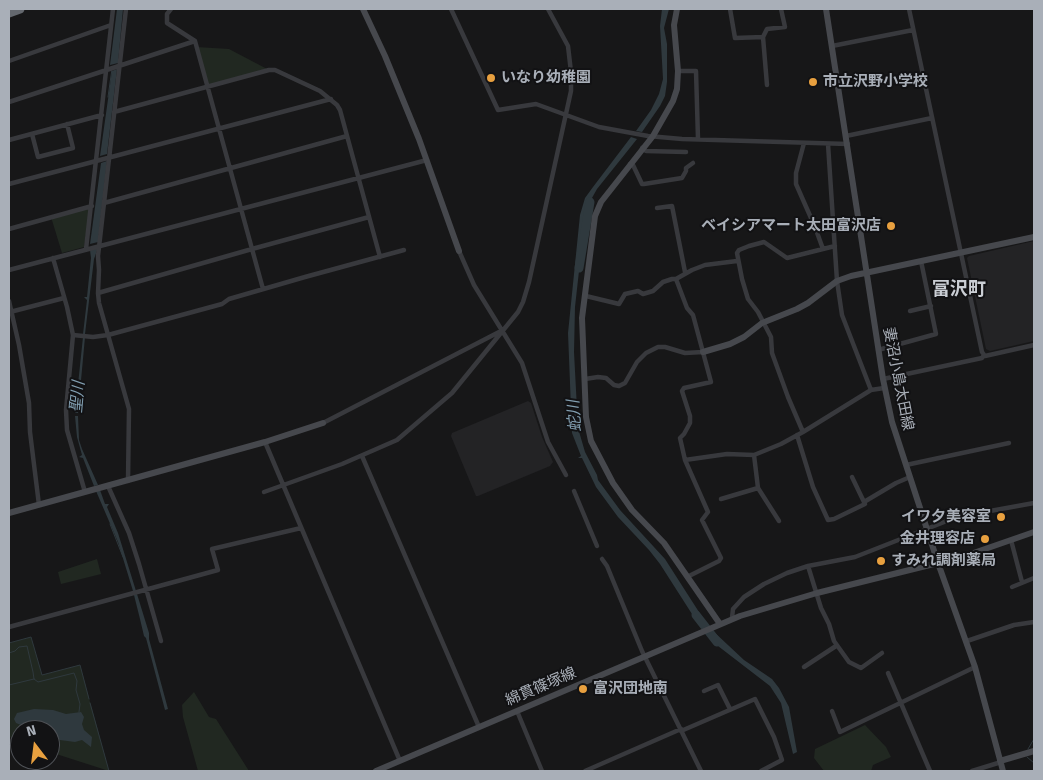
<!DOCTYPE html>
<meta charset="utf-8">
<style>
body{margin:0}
#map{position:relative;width:1043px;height:780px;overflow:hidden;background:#171718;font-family:"Fira Sans",sans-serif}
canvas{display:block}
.frame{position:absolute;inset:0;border:10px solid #a9afb8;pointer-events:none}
.north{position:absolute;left:10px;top:720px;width:50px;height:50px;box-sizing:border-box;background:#121214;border:1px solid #4e5156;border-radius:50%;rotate:345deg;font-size:14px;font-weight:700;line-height:20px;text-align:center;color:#a9afb8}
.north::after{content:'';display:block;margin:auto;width:18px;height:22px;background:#e8a03f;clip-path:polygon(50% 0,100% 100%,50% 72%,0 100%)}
</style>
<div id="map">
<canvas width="1043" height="780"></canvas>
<div class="frame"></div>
<div class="north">N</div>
</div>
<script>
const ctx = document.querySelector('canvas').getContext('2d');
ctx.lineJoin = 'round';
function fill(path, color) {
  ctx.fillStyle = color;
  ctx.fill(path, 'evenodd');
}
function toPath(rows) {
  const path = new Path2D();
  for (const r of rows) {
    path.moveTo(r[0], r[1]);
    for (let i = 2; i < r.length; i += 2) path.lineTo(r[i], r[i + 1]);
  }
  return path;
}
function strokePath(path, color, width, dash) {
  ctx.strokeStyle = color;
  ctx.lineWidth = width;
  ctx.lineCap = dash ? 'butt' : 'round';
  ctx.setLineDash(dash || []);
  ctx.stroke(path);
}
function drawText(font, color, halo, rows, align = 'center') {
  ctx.font = font + ' "Fira Sans","Noto Sans JP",sans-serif';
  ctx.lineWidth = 4;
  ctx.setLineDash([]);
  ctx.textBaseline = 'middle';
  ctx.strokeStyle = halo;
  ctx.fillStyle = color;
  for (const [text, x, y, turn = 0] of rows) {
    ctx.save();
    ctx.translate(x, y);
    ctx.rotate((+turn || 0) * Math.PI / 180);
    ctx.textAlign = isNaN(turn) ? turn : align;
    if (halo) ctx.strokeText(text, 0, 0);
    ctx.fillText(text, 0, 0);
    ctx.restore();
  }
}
const built = toPath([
 [1034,241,1034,341,990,351,986,349,967,258,969,256],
 [528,401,531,403,542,437,553,462,550,466,478,496,476,496,451,436,452,433]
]);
const green = toPath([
 [196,47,229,49,269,70,208,87],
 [90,207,84,247,62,253,51,217],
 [97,559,101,574,61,584,58,572],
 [31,637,42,675,80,665,109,771,50,752,50,730,20,730,20,741,9,737,9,643],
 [194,692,209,717,216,719,249,771,198,771,183,717,182,705],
 [865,725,886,747,891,757,873,765,871,771,824,771,814,758,815,749]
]);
const water = toPath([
 [117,9,123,9,118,63,110,65],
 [662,9,669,9,664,28,667,44,667,82,665,96,660,106,642,132,636,131,651,110,659,94,663,79,660,26],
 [117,69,107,154,100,156,112,71],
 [631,137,637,139,597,189,588,205,583,235,575,307,574,352,578,428,585,452,597,475,598,480,620,510,665,559,706,623,699,625,660,564,649,550,618,517,596,487,582,458,578,458,581,456,572,433,568,333,580,215,585,198,593,187],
 [107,161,98,242,90,244,101,163],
 [98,248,94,259,85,334,83,334,87,300,84,297,87,297,91,258,90,250],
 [83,337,85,337,78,413,75,413],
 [75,416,78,416,79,440,82,449,98,485,94,486,83,458,79,457,82,455,77,437],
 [100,490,105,504,109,504,107,507,118,533,136,591,133,591,118,542,96,491],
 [137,594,149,633,149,639,168,709,165,710,146,638,144,636,140,619,134,595],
 [713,631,744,660,772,679,779,688,789,707,797,752,793,754,781,703,770,686,718,646,707,634],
 [34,709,53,710,66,714,81,712,84,717,82,724,84,730,92,737,91,747,82,740,75,742,60,740,50,732,50,730,28,728,16,723,14,719,17,713]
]);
const stream = toPath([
 [108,97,112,69],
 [110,524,123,557],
 [9,643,31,637,42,675,80,665,89,699],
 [9,653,15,651,19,647,27,646,33,672,34,679,38,682,74,673,77,681,76,690,80,704,79,712],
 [9,685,34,679],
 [90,703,109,771],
 [1028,749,1034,739],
 [1027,757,1034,763]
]);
const river = toPath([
 [579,268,590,202],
 [696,615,717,642]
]);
const street = toPath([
 [126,9,98,256,99,270,98,293,99,303,129,409,128,481],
 [171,9,167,14,167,23,195,41,263,289],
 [451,9,498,110,536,104,599,127,648,136,682,139,848,144],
 [730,9,735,38,763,37],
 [909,9,982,352,985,356,1034,345],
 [832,46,913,30],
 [9,61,111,25],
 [678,71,696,71,698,139],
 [767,85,763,37,767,29,785,27,781,9],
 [9,102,195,41],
 [114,112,269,70,275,70,320,91,337,105,340,110,380,257],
 [32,134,38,157,73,148,67,124],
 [846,136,932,118],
 [9,140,102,115],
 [804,143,796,173,796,184,815,227,823,249],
 [828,144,837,281,842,315,871,390],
 [642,148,646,151,686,152],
 [630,164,633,165,642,184,644,184,682,178,686,171,686,168,693,163],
 [9,184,331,99],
 [104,203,347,136],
 [657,208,672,206,685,272],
 [9,229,92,206],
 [86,249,113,9],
 [459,251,474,285,522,363,548,442,566,475],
 [53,258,67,307,73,335,66,410,67,430,85,492],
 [9,270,427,160],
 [676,279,687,308,693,315,711,382,684,388,682,391,690,416,690,423,684,434,680,438,685,460,708,512,702,520,721,558,719,561,687,577],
 [98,293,252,249,369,217],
 [586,296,619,304,625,294,638,291,643,294,653,291,663,282,672,279,676,279,692,270,705,265,737,261],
 [9,301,19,345,29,403,30,432,39,505],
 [910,311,931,306],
 [10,312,64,298],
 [73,335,93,337,108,335,222,304,229,299,305,277,404,250],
 [878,350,936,334,921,261],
 [585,379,598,377,606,378,614,385,619,386,625,383,637,362,646,353,658,347,665,347,685,353,703,352],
 [883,379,982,358,984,355],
 [323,423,501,331],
 [803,432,788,397,772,353,771,337,758,312,748,299,742,279,737,253,739,250,749,246,764,242,787,258,835,246],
 [797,435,813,487,828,520,834,519,865,504,864,502,896,483,910,477],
 [265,442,400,761],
 [754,455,758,488,779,521],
 [362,456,479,727],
 [685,460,727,454,754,455,781,444,803,432,871,390,884,388],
 [906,465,1009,443],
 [852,477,864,502],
 [108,486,129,533,139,564,161,641],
 [574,491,597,546],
 [264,492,342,464,397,440,452,393,518,312,523,302,529,282,571,91,571,72,568,46,548,9],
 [721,499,758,488],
 [1011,540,1022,582],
 [602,559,607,566,642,651,701,771],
 [808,566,821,608,829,624,834,641,849,662,861,668,882,653],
 [1012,587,1034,578],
 [732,618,733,609,744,597,764,584,787,573,808,566,855,557,957,517,1034,503],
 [9,627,218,570,212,549,301,528],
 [967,641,1014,625,1034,622],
 [804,667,836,646],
 [888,673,930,771],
 [704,691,718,685,730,709],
 [517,711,542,771],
 [832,711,840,732,975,667],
 [681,731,755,699,774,737,782,760,761,771],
 [585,771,681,729],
 [972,771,998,763,1000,761]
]);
const secondary = toPath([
 [363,9,385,56,419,139,459,251],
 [677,9,674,25,678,71,677,89,673,101,653,136,601,202,595,216,582,318,586,417,591,441,613,483,632,510,664,543,720,624],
 [826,9,883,379,892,422,938,563,975,667,1003,771],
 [703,352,730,344,744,337,762,323,797,309,808,303,837,281,851,276,1034,237],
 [9,513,265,442,323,423],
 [1000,761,1034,751],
 [376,771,740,616,817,593,962,557,1034,532]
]);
const highway = toPath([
 [9,13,20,9]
]);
const markers = [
 [491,78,5,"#e8a03f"],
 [813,82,5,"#e8a03f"],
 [891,226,5,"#e8a03f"],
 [1001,517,5,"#e8a03f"],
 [985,539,5,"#e8a03f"],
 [881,561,5,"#e8a03f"],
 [583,689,5,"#e8a03f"]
];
const poiNames = [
 ["いなり幼稚園",501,78],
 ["市立沢野小学校",823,82],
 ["ベイシアマート太田富沢店",881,226,"right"],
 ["イワ夕美容室",991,517,"right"],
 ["金井理容店",975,539,"right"],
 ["すみれ調剤薬局",891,561],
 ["富沢団地南",593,689]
];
const streetNames = [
 ["妻沼小島太田線",898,379,79],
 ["綿貫篠塚線",541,687,-23]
];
const waterNames = [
 ["聖川",78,397,-85],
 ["蛇川",575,416,-95]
];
const quarterNames = [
 ["富沢町",959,290]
];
fill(built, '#232325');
fill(green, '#212821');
fill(water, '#2f393e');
strokePath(stream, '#2f393e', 1);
strokePath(river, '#2f393e', 9);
strokePath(street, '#38393d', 4.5);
strokePath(secondary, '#46484d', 6);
strokePath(highway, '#64686e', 9);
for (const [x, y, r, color] of markers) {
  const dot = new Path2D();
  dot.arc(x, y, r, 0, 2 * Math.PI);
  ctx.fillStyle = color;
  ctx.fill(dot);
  strokePath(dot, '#121214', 2);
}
drawText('bold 15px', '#a9afb8', '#121214', poiNames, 'left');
drawText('15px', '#a9afb8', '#121214', streetNames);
drawText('italic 16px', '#829fb1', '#121214', waterNames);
drawText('bold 18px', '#caced4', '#121214', quarterNames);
</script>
